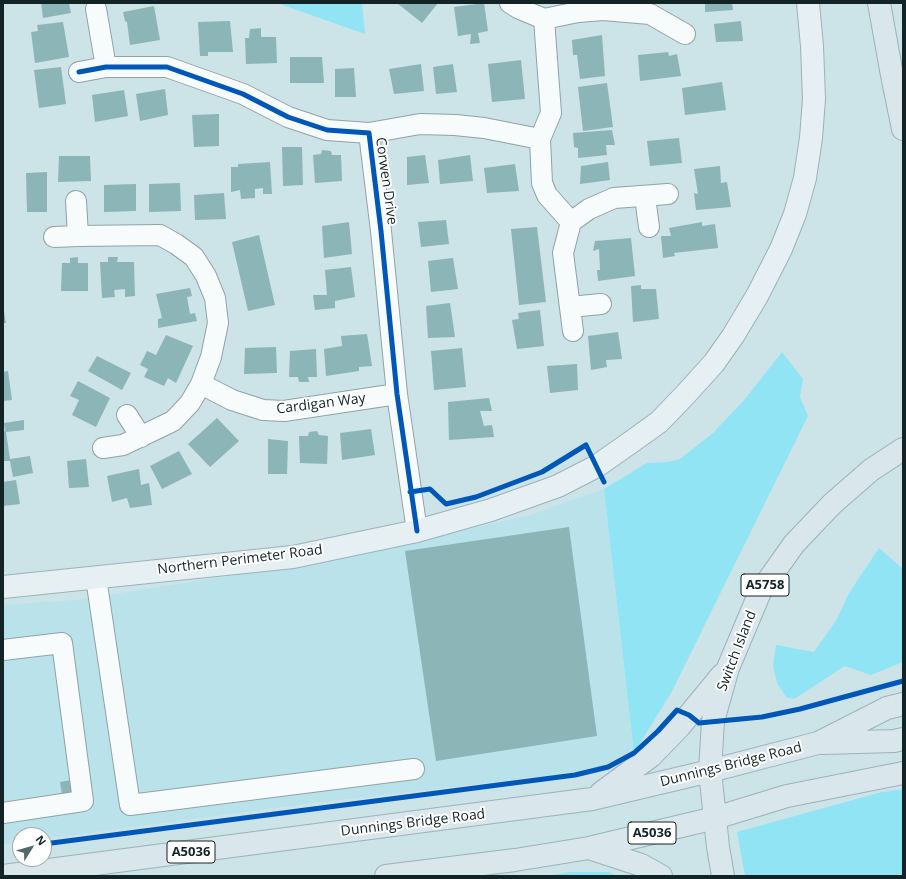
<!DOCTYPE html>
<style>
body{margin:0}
#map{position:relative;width:906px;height:879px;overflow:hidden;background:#cce3e8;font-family:"Open Sans",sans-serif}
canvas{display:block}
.frame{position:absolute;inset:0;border:4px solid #132427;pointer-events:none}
.north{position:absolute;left:12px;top:827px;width:40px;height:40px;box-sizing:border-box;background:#fff;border:1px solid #a1a7a9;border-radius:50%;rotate:53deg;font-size:11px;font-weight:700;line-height:16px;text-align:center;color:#132427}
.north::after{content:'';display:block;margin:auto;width:14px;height:18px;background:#54676b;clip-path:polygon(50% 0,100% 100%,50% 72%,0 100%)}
</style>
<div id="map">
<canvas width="906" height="879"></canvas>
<div class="frame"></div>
<div class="north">N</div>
</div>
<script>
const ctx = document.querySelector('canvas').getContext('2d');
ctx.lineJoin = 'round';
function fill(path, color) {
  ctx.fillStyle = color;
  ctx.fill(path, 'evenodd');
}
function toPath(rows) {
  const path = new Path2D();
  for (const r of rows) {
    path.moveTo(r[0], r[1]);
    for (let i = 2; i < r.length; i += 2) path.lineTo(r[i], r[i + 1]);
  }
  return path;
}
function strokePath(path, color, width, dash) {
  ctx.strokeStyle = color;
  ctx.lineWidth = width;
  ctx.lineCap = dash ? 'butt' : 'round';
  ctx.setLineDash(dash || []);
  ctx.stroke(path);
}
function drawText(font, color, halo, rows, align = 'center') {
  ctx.font = font + ' "Open Sans",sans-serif';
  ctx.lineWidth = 4;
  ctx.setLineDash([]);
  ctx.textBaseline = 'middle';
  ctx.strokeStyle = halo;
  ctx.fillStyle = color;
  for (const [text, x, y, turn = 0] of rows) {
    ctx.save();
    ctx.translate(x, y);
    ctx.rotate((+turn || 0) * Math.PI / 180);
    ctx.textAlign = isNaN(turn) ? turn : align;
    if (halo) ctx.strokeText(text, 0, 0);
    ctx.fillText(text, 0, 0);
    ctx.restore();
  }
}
const built = toPath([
 [604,489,634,753,591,771,306,804,44,839,44,835,20,835,20,842,3,844,3,605,75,600,319,562,530,515]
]);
const green = toPath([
 [277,3,362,3,365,34],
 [782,352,803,379,800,397,808,416,671,693,634,753,604,489,647,463,668,462,680,459,713,433,745,399],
 [879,548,903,569,903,662,871,675,845,666,794,699,786,697,777,683,773,666,776,645,814,652,837,619,849,593],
 [903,789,903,876,745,876,737,832,882,792],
 [571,872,609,872,617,876,545,876]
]);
const building = toPath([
 [41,3,69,3,71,13,43,18],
 [397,3,438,3,422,23],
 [484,3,488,31,478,33,480,43,470,44,471,34,458,36,454,7],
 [705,3,732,3,733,10,705,12],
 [154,6,160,40,130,45,127,22,125,21,123,12],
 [230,21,233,52,208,52,208,56,200,56,198,22],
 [741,21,743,41,716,42,714,24],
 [63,22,69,57,35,63,31,32,38,31,37,25],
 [261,28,261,37,276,37,277,63,246,64,245,38,249,38,250,29],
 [602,35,605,76,580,79,577,55,573,55,572,40],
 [668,52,669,56,677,54,681,76,640,81,638,55],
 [290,57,322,57,324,83,290,83],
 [521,60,525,99,492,102,488,64],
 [421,64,424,91,394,94,389,69],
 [453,64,457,92,436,94,433,67],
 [61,67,66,104,39,108,34,70],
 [354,68,356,97,335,97,335,69],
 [722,82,726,110,685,115,682,88],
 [607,83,613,127,583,131,578,87],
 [165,89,168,115,140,121,136,94],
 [124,90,128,116,95,122,92,95],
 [219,114,219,146,194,147,192,115],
 [612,130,615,145,606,145,607,155,578,158,578,148,574,147,573,133],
 [679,138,682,163,650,166,647,141],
 [282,147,302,147,303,185,283,186],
 [322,150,331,151,332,155,341,155,342,181,315,183,313,155,321,154],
 [425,155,429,183,407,185,407,157],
 [470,155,473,181,440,184,438,160],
 [59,156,90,156,91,181,58,182],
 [270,162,272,194,263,194,263,188,255,189,255,198,241,199,240,190,231,192,231,167,238,167,238,164],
 [608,162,610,180,580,184,581,166],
 [515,164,519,191,487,193,484,168],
 [720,166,721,183,727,182,731,207,696,210,694,193,698,194,694,169],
 [47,172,47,212,27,212,26,173],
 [180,183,181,211,149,212,149,184],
 [136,184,136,211,104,212,104,185],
 [224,193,226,219,195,220,194,195],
 [446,220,449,244,421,247,418,222],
 [349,222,352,254,324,258,322,226],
 [702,222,702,226,715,224,718,248,674,253,675,256,663,258,661,236,671,236,669,228],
 [537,227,546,302,519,305,511,229],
 [259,235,275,305,248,311,232,242],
 [631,238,635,276,598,281,597,270,600,270,599,249,593,251,595,241],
 [78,257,78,263,88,263,88,291,61,291,62,263,70,263,70,258],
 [108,257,118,257,117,262,134,262,135,296,125,297,125,289,114,290,115,297,102,298,100,262,108,262],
 [453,258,458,289,431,292,428,261],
 [351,267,355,297,335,301,335,308,315,310,313,295,327,295,325,270],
 [641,285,641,289,656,289,659,319,633,322,631,286],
 [190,288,192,296,187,297,190,314,195,313,197,321,158,328,158,319,162,318,156,294],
 [450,303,455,337,428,338,426,306],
 [3,306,6,323,3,323],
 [540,310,544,346,517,349,512,320,519,319,518,313],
 [618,332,622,359,606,360,607,367,591,370,588,336],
 [367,334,372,366,359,367,359,371,326,376,324,349,342,346,341,336],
 [166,335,193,346,176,383,168,378,164,386,144,377,148,369,140,365,147,351,156,355],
 [276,347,277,373,244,374,245,348],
 [462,348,466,387,434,390,431,351],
 [316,349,317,377,308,377,309,382,299,382,298,377,289,377,290,351],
 [97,356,131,373,122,390,88,371],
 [577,364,578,390,550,393,547,366],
 [8,371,12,400,3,401,3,372],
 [78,381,110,398,96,427,72,415,79,400,70,396],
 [489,398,492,411,480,411,484,426,492,425,494,437,449,440,448,402],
 [217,418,239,441,210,467,188,444],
 [24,420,24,430,6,432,10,459,30,456,33,473,13,477,10,461,3,461,3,432,5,431,4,423],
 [371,429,375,455,342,460,340,433],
 [317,431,319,435,328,436,327,464,300,463,299,436,308,436,309,432],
 [268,439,288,441,287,474,268,474],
 [179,451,192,474,162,489,150,466],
 [86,459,89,487,69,488,67,461],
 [139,469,141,485,149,483,152,505,130,508,127,498,112,502,107,476],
 [16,480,20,504,3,506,3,482],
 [569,527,597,736,436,761,405,551],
 [72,780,74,792,62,794,60,782]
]);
const minor = toPath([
 [510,3,518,8,544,19],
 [96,9,106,67],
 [544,19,551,113,540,139,542,183,547,195,571,222],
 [544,19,578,12,603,10,650,14,685,34],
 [79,72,106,67,167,67,243,94,288,117,327,130,369,133,381,231,397,394,417,531],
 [369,133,420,124,455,125,484,128,540,139],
 [645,197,649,227],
 [76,201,78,236,160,235,176,244,194,257,206,276,215,298,218,323,211,357,201,384,190,403,173,421,123,445,103,448],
 [54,237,78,236],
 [570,307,601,304],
 [573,331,563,253,571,222,589,209,614,198,668,194],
 [201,384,232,400,263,410,284,411,397,394],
 [127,415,141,437],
 [96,578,130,805,414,769],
 [3,650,62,643,83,801,3,813]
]);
const major = toPath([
 [3,587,293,557,417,531,491,510,558,486,597,466,634,440,659,422,685,395,714,363,733,336,757,296,781,249,795,214,805,178,811,138,814,99,812,46,808,3]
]);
const highway = toPath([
 [879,3,892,75,903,129],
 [823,743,894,741,903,739],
 [601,793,651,756,680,726,722,675],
 [589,848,641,865,661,876],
 [3,876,592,799,710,771,818,743,887,708,903,704],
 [386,876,515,860,589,848,715,818,787,796,903,773],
 [723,876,718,847,710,771,713,721,728,668,760,592,794,544,832,504,871,470,903,449]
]);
const cycleway = toPath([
 [79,72,106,67,167,67,243,94,288,117,327,130,369,133,381,231,397,394,417,531],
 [410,492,430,489,446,504,476,497,542,472,586,445,604,482],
 [44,844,575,775,608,767,634,753,658,731,677,710,689,715,699,723,762,717,800,709,903,681]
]);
const shields = [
 [765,585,48],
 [652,833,48],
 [191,852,48]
];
const shieldNames = [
 ["A5758",765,585],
 ["A5036",652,833],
 ["A5036",191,852]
];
const streetNames = [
 ["Corwen Drive",386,181,82],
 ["Cardigan Way",321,404,-7],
 ["Northern Perimeter Road",240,560,-7],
 ["Switch Island",737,651,-69],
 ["Dunnings Bridge Road",731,765,-14],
 ["Dunnings Bridge Road",413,823,-7]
];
fill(built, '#bae2ea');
fill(green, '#91e4f4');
fill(building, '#8cb5b7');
strokePath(minor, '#90a3a7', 22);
strokePath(major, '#9cb2ba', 24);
strokePath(highway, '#9cb2ba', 24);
strokePath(minor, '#f7fbfc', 20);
strokePath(major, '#e6eff2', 22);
strokePath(highway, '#d9e6ec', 22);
strokePath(cycleway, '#0057b8', 5);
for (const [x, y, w] of shields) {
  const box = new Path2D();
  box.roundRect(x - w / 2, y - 11, w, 22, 3);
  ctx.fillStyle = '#fff';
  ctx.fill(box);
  strokePath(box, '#132427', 1);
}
drawText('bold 13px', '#132427', null, shieldNames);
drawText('14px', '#132427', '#fff', streetNames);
</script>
